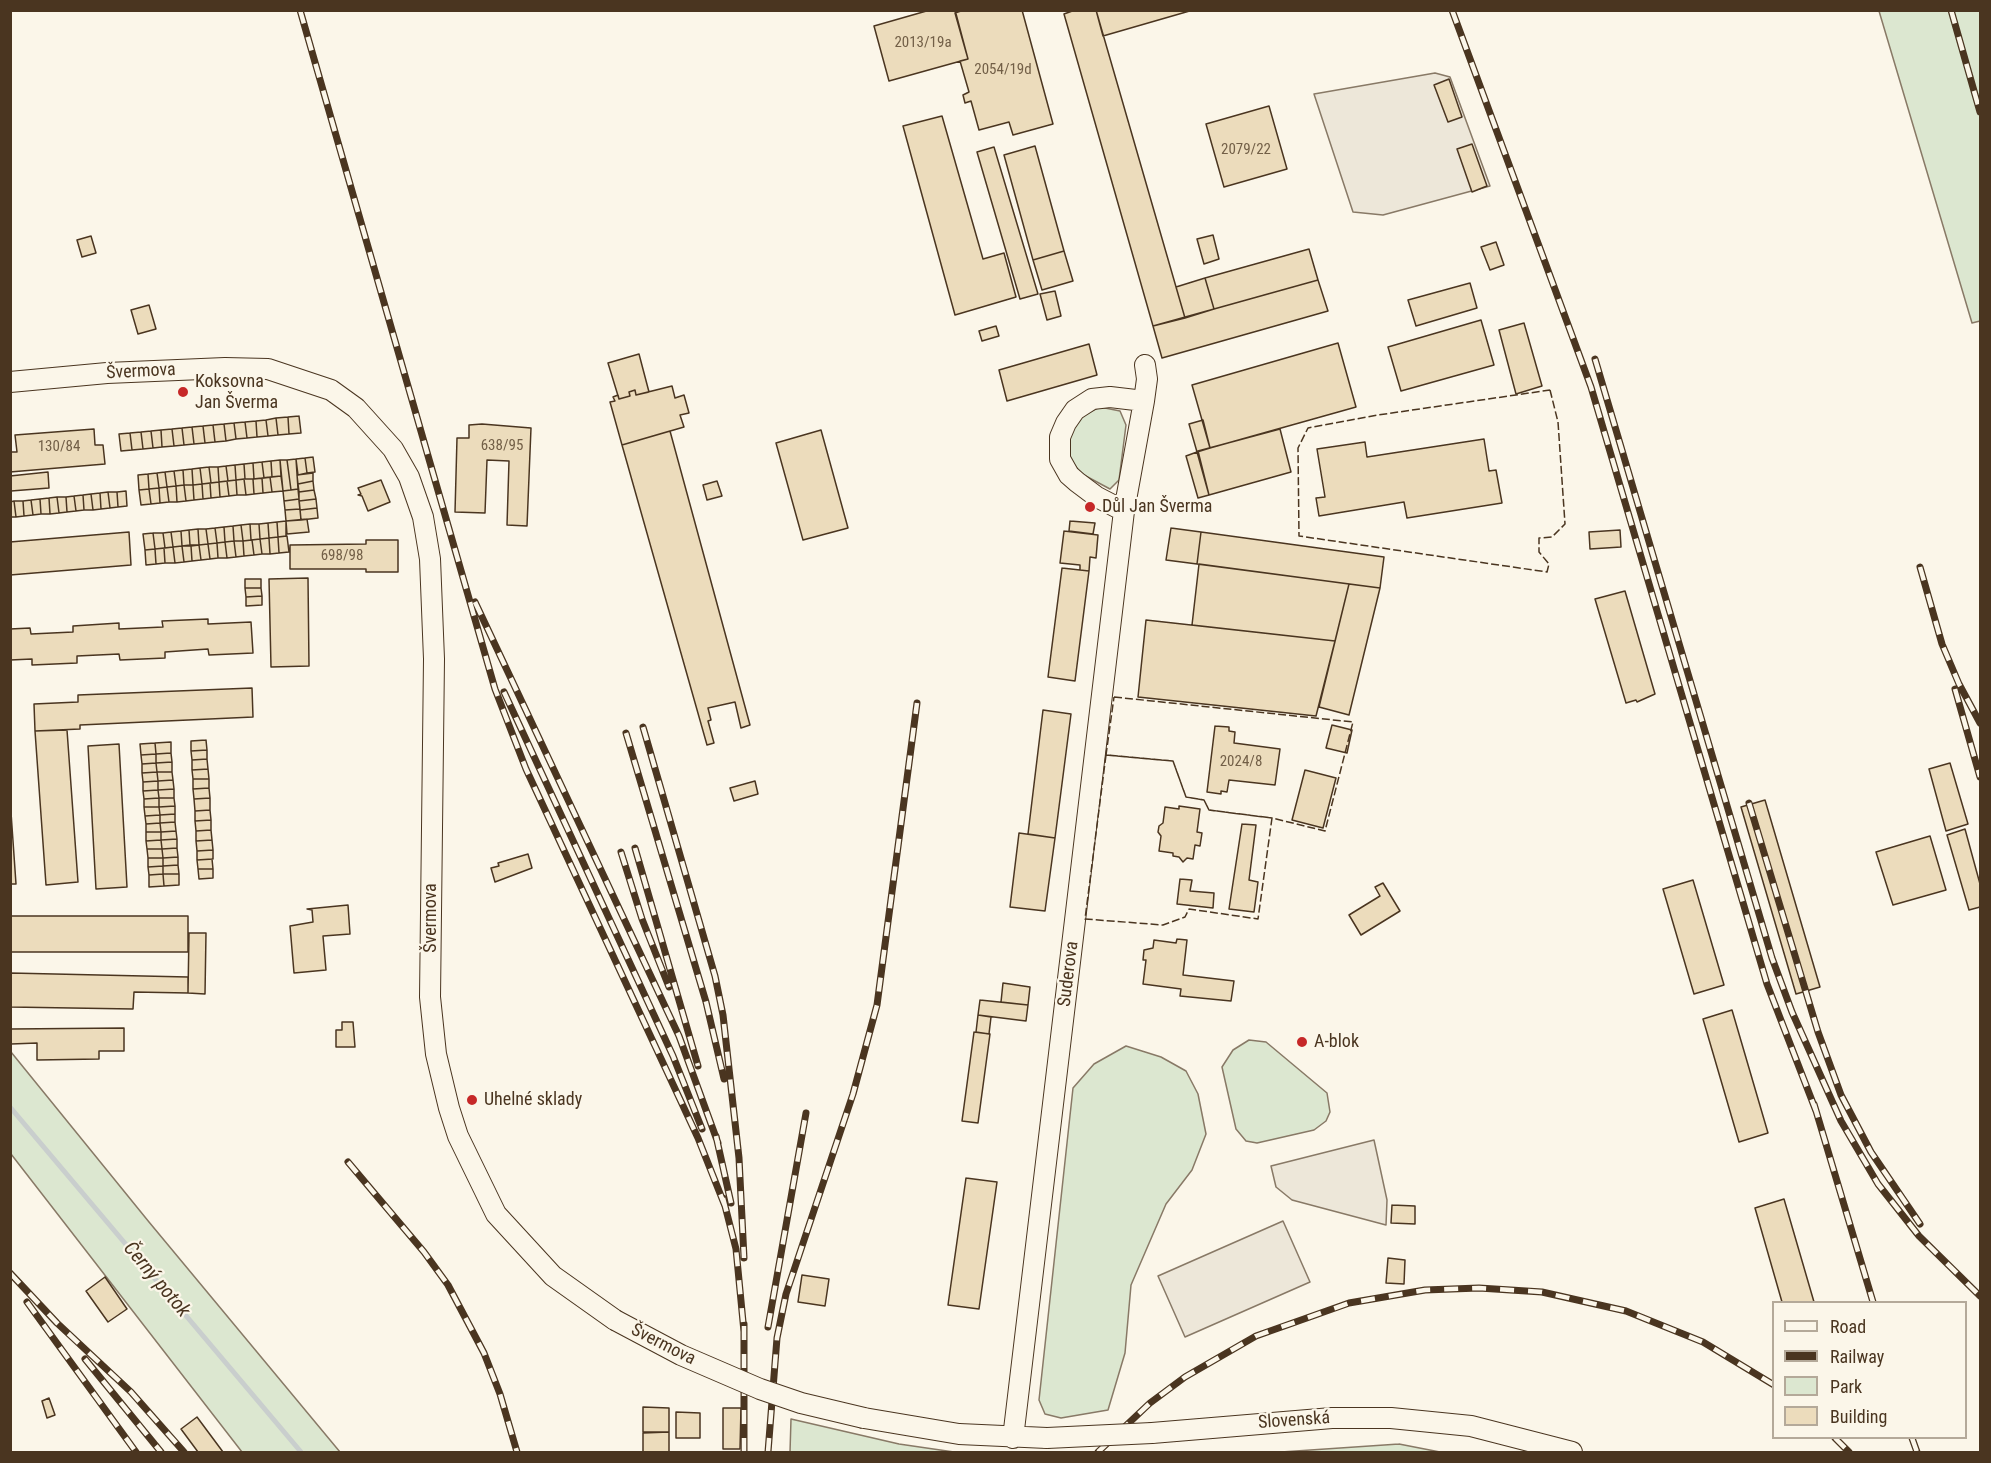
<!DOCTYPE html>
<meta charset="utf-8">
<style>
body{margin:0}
#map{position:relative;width:1991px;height:1463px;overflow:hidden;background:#fbf6e9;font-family:"Roboto Condensed",sans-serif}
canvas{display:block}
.frame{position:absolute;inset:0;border:12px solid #4a3520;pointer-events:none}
.legend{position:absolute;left:1772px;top:1301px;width:195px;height:138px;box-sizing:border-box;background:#fbf6e9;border:2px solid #b4a999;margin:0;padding:8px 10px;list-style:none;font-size:18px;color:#4a3520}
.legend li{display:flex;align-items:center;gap:12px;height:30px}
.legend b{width:30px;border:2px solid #b4a999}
</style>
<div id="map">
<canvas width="1991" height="1463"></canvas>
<div class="frame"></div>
<ul class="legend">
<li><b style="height:8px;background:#fbf6e9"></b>Road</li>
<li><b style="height:8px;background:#4a3520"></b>Railway</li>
<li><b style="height:16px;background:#dce7d0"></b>Park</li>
<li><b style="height:16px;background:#ecdcbc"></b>Building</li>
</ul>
</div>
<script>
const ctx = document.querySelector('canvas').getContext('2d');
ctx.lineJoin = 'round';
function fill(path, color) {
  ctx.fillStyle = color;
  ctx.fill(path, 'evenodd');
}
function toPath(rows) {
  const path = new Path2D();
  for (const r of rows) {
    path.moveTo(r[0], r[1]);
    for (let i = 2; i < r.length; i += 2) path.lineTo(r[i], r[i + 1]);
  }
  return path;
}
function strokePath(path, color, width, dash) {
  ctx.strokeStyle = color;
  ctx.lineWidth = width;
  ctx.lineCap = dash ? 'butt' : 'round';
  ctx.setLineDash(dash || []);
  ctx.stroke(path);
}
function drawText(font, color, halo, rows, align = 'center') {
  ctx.font = font + ' "Roboto Condensed",sans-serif';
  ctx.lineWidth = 4.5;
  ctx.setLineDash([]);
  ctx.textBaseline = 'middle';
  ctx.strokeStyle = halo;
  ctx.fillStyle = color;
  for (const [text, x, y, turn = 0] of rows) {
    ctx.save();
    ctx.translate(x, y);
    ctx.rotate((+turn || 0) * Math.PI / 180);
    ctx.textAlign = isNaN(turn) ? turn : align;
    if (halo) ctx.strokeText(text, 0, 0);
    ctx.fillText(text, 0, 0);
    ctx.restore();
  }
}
const green = toPath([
 [1879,11,1980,11,1980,321,1972,323,1879,11],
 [1100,407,1120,411,1126,425,1119,480,1110,489,1082,474,1070,460,1068,439,1080,417,1100,407],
 [1249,1040,1266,1042,1327,1093,1330,1112,1326,1121,1314,1130,1257,1143,1246,1141,1236,1129,1222,1067,1233,1050,1249,1040],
 [1126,1046,1161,1057,1186,1071,1198,1094,1206,1134,1192,1170,1166,1204,1131,1285,1125,1353,1108,1410,1061,1418,1045,1414,1039,1400,1073,1088,1094,1064,1126,1046],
 [11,1052,149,1222,340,1452,242,1452,11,1154,11,1052],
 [791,1419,899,1444,954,1452,790,1452,791,1419],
 [1399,1444,1440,1452,1281,1452,1399,1444]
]);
const parking = toPath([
 [1435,73,1450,77,1490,186,1383,215,1353,212,1314,94,1435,73],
 [1374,1140,1387,1200,1386,1225,1292,1200,1276,1187,1271,1166,1374,1140],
 [1283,1221,1310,1282,1185,1337,1158,1276,1283,1221]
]);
const stream = toPath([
 [10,1107,301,1452]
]);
const building = toPath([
 [930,10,955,10,968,59,889,81,874,26,930,10],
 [964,10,1022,10,1053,124,1013,135,1009,122,979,130,971,101,965,103,963,95,969,92,960,61,968,59,955,13,964,10],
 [1075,10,1096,10,1185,318,1153,326,1064,14,1075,10],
 [1096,10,1193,10,1103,36,1096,10],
 [1449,79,1462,117,1448,122,1434,85,1449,79],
 [1269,106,1287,169,1224,187,1206,124,1269,106],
 [942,116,983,259,1004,253,1016,297,955,315,903,126,942,116],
 [1472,144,1487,186,1472,192,1457,149,1472,144],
 [1035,146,1064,251,1033,260,1004,155,1035,146],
 [994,147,1038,294,1020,299,977,152,994,147],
 [1213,235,1219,259,1204,264,1197,239,1213,235],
 [91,236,96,253,82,257,77,240,91,236],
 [1496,242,1504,265,1490,270,1481,247,1496,242],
 [1309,249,1318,280,1214,309,1205,278,1309,249],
 [1064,251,1073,281,1042,290,1033,260,1064,251],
 [1205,278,1214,309,1185,318,1176,287,1205,278],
 [1318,280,1328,311,1162,358,1153,326,1318,280],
 [1470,283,1477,308,1416,326,1408,300,1470,283],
 [1055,291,1061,316,1047,320,1040,294,1055,291],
 [149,305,156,329,138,334,131,310,149,305],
 [1481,320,1494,365,1401,391,1388,347,1481,320],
 [1524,323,1542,386,1516,394,1499,330,1524,323],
 [996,326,999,336,982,341,979,331,996,326],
 [1338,343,1356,407,1210,448,1192,385,1338,343],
 [1089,344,1097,375,1007,401,999,370,1089,344],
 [639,354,649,392,636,395,635,390,629,392,630,396,619,399,608,363,639,354],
 [672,386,675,398,684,395,689,413,680,415,684,427,622,445,610,402,615,401,613,397,618,395,619,399,630,396,629,392,635,390,636,395,672,386],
 [299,416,301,433,289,434,288,417,299,416],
 [288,417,289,434,278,435,276,418,288,417],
 [276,418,278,435,268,436,266,420,276,418],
 [266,420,268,436,257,437,256,421,266,420],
 [1203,420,1210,448,1197,452,1189,424,1203,420],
 [256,421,257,437,247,438,245,422,256,421],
 [245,422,247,438,236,439,234,423,245,422],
 [234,423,236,439,226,441,224,424,234,423],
 [224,424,226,441,215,442,213,425,224,424],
 [482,424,531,428,527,526,507,525,509,461,487,460,485,513,455,512,457,438,469,438,469,425,482,424],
 [213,425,215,442,205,443,203,426,213,425],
 [203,426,205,443,194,444,192,427,203,426],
 [192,427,194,444,184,445,182,428,192,427],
 [182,428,184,445,174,446,172,429,182,428],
 [94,429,95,445,103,445,105,464,10,472,10,452,17,452,15,435,94,429],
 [172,429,174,446,162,447,161,430,172,429],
 [1280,429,1291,472,1209,495,1198,451,1280,429],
 [161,430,162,447,153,448,151,431,161,430],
 [821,430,848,528,803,540,776,443,821,430],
 [151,431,153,448,143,449,141,432,151,431],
 [670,431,750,725,741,728,735,702,708,708,711,720,708,721,714,743,707,745,622,445,670,431],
 [141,432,143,449,132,450,130,433,141,432],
 [130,433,132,450,121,451,119,434,130,433],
 [1484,439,1489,471,1496,470,1502,503,1407,518,1404,502,1319,516,1316,498,1325,497,1317,449,1365,442,1367,457,1484,439],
 [1197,452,1209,495,1198,498,1186,456,1197,452],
 [313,457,315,472,307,473,305,458,313,457],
 [305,458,307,473,298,475,296,459,305,458],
 [296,459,298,489,291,490,287,460,296,459],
 [280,460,281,476,272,477,271,461,280,460],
 [280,460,287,460,291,490,283,491,280,460],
 [271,461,272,477,264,478,262,462,271,461],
 [262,462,264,478,254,479,253,463,262,462],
 [253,463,254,479,245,479,244,464,253,463],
 [244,464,245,479,236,480,235,465,244,464],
 [235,465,236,480,228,481,226,466,235,465],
 [226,466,228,481,219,482,218,467,226,466],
 [209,467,211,483,202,484,200,468,209,467],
 [209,467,218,467,219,482,211,483,209,467],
 [200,468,202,484,193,485,192,469,200,468],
 [192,469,193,485,184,485,183,470,192,469],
 [183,470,184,485,176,486,174,471,183,470],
 [174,471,176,486,167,487,165,472,174,471],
 [48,472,49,488,11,491,10,476,48,472],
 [165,472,167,487,159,488,157,473,165,472],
 [157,473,159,488,149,489,148,474,157,473],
 [313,473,313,481,298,484,297,475,313,473],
 [148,474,149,489,139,490,138,475,148,474],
 [281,476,283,491,272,492,270,477,281,476],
 [270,477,272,492,263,493,262,478,270,477],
 [262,478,263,493,254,494,253,479,262,478],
 [244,479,246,495,237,495,236,480,244,479],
 [244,479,253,479,254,494,246,495,244,479],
 [236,480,237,495,229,496,227,481,236,480],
 [381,480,390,502,368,511,362,496,358,495,361,494,358,488,381,480],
 [227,481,229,496,220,497,219,482,227,481],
 [313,481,314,490,299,492,298,484,313,481],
 [717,481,722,496,707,500,703,485,717,481],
 [219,482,220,497,211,498,210,483,219,482],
 [210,483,211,498,203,499,202,484,210,483],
 [202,484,203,499,194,500,193,485,202,484],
 [184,485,193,485,194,500,186,501,184,485],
 [184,485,186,501,177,502,176,486,184,485],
 [176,486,177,502,169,502,167,487,176,486],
 [167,487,169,502,160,503,159,488,167,487],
 [159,488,160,503,151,504,149,489,159,488],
 [149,489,151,504,141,505,139,490,149,489],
 [298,489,299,499,284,501,283,491,298,489],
 [314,490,316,499,299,501,299,492,314,490],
 [126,491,127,506,118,507,117,492,126,491],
 [108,492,110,508,101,509,100,493,108,492],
 [108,492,117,492,118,507,110,508,108,492],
 [100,493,101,509,93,510,91,494,100,493],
 [91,494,93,510,84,510,83,495,91,494],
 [83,495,84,510,76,511,74,496,83,495],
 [74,496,76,511,67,512,66,497,74,496],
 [57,497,59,513,50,514,49,498,57,497],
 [57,497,66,497,67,512,59,513,57,497],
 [49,498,50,514,41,514,40,499,49,498],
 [40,499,41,514,33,515,31,500,40,499],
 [299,499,300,509,285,510,284,501,299,499],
 [316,499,317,508,300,510,299,501,316,499],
 [31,500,33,515,24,516,23,501,31,500],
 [14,501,16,517,10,517,10,502,14,501],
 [14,501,23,501,24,516,16,517,14,501],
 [317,508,318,518,301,520,300,510,317,508],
 [300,509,301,520,286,521,285,510,300,509],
 [307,519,309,532,287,534,286,521,307,519],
 [286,521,286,536,278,537,277,522,286,521],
 [1070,521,1095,523,1093,534,1069,531,1070,521],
 [277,522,278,537,269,538,268,523,277,522],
 [268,523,269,538,260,539,259,524,268,523],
 [250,524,251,540,243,541,241,525,250,524],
 [250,524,259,524,260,539,251,540,250,524],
 [241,525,243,541,234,541,233,526,241,525],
 [233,526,234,541,225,542,224,527,233,526],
 [224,527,225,542,217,543,215,528,224,527],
 [215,528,217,543,208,544,206,529,215,528],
 [1171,528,1201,532,1197,564,1166,560,1171,528],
 [198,529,199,545,190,545,189,530,198,529],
 [198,529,206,529,208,544,199,545,198,529],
 [189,530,190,545,182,546,181,531,189,530],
 [1620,530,1621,547,1590,549,1589,532,1620,530],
 [181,531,182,546,173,547,171,532,181,531],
 [1064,531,1098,535,1096,558,1090,557,1089,571,1080,570,1080,565,1060,563,1064,531],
 [129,532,131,565,10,575,10,542,129,532],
 [171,532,173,547,165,548,163,533,171,532],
 [1201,532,1384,557,1380,588,1197,564,1201,532],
 [153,533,155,549,145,550,143,534,153,533],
 [153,533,163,533,165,548,155,549,153,533],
 [287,536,289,552,279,553,278,537,287,536],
 [278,537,279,553,270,554,269,538,278,537],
 [269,538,270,554,262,554,260,539,269,538],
 [260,539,262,554,254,555,252,540,260,539],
 [252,540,254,555,244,556,243,541,252,540],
 [366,540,398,540,398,572,366,572,366,569,290,569,290,545,366,544,366,540],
 [234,541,243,541,244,556,236,557,234,541],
 [234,541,236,557,227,558,225,542,234,541],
 [225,542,227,558,218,558,217,543,225,542],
 [217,543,218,558,210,559,208,544,217,543],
 [208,544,210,559,201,560,199,545,208,544],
 [199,545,201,560,192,561,191,546,199,545],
 [182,546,191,546,192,561,184,562,182,546],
 [182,546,184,562,175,563,173,547,182,546],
 [173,547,175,563,165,563,164,548,173,547],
 [164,548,165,563,156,564,155,549,164,548],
 [155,549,156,564,146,565,145,550,155,549],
 [1199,564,1349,584,1335,641,1192,625,1199,564],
 [1062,568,1089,571,1075,681,1048,677,1062,568],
 [308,578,309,666,271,667,269,579,308,578],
 [245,579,261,579,261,588,245,588,245,579],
 [1349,584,1380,588,1349,715,1319,707,1349,584],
 [245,588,261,588,262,596,246,597,245,588],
 [1625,591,1655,694,1637,702,1636,700,1626,703,1595,599,1625,591],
 [262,596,262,605,246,606,246,597,262,596],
 [208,619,208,624,251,622,253,653,209,655,208,649,165,652,165,658,120,660,119,654,77,656,77,663,32,665,32,659,10,660,10,629,30,628,31,634,73,632,73,626,119,623,119,629,163,627,162,621,208,619],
 [1146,620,1335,641,1316,716,1138,697,1146,620],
 [252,688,253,717,80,725,80,729,35,731,34,704,78,702,78,695,252,688],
 [1043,710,1071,714,1055,838,1028,834,1043,710],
 [1332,725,1352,730,1347,753,1326,748,1332,725],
 [1215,726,1229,727,1229,731,1235,732,1234,743,1280,749,1275,785,1229,780,1227,792,1221,791,1221,794,1207,792,1215,726],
 [67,730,78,882,46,885,35,731,67,730],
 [206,740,207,750,191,751,191,741,206,740],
 [171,742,171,753,156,754,155,743,171,742],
 [155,743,156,754,141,755,140,744,155,743],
 [119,744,127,887,96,889,88,746,119,744],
 [207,750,207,759,192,760,191,751,207,750],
 [171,753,172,762,156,763,156,754,171,753],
 [156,754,156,763,142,764,141,755,156,754],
 [207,759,208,769,192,770,192,760,207,759],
 [172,762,172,772,157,772,156,763,172,762],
 [156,763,157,772,142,773,142,764,156,763],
 [1950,763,1968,824,1946,831,1929,769,1950,763],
 [208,769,209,779,193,779,192,770,208,769],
 [1305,770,1336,778,1323,828,1292,820,1305,770],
 [157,772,158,781,143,782,142,773,157,772],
 [157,772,172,772,173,780,158,781,157,772],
 [193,779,209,779,209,788,193,789,193,779],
 [173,780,174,789,158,790,158,781,173,780],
 [158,781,158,790,143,791,143,782,158,781],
 [755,781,758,794,734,801,730,788,755,781],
 [209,788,210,798,194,799,193,789,209,788],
 [174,789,174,798,159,798,158,790,174,789],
 [158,790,159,798,144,799,143,791,158,790],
 [10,798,16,884,10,884,10,798],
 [159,798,159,807,144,807,144,799,159,798],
 [159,798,174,798,175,806,159,807,159,798],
 [210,798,210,810,195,811,194,799,210,798],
 [1765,800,1820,987,1796,994,1741,807,1765,800],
 [175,806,175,814,160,815,159,807,175,806],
 [1179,806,1200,809,1197,832,1202,833,1200,846,1195,845,1193,859,1187,858,1183,862,1179,857,1173,856,1173,853,1159,851,1161,836,1158,832,1159,826,1163,823,1165,807,1179,809,1179,806],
 [144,807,159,807,160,815,145,816,144,807],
 [210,810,211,820,195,821,195,811,210,810],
 [175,814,175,822,160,823,160,815,175,814],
 [160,815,160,823,146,824,145,816,160,815],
 [211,820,211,830,196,831,195,821,211,820],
 [175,822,176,831,161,832,160,823,175,822],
 [160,823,161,832,146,832,146,824,160,823],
 [1242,824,1256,825,1249,880,1258,882,1254,912,1229,909,1242,824],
 [1965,829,1980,884,1980,907,1969,910,1947,835,1965,829],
 [211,830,212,840,196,841,196,831,211,830],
 [176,831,177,839,161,840,161,832,176,831],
 [146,832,161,832,161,840,146,841,146,832],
 [1019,833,1055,838,1045,911,1010,907,1019,833],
 [1930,836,1946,890,1893,905,1876,852,1930,836],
 [177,839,177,848,162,849,161,840,177,839],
 [161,840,162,849,147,849,146,841,161,840],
 [212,840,213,850,197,851,196,841,212,840],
 [177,848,178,857,163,858,162,849,177,848],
 [147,849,162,849,163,858,148,858,147,849],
 [213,850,213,859,197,860,197,851,213,850],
 [528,854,532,868,495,882,491,868,499,866,498,863,528,854],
 [178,857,178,865,163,866,163,858,178,857],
 [148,858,163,858,163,866,148,867,148,858],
 [212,859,213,869,198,869,197,860,212,859],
 [178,865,179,874,163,874,163,866,178,865],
 [163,866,163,874,149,875,148,867,163,866],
 [198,869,213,869,213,878,199,879,198,869],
 [163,874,179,874,179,885,164,886,163,874],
 [163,874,164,886,149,887,149,875,163,874],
 [1180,879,1192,880,1190,891,1214,893,1213,908,1177,904,1180,879],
 [1693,880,1724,985,1694,994,1663,889,1693,880],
 [1383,883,1400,911,1361,935,1349,915,1380,896,1375,887,1383,883],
 [348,905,350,934,323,936,326,970,294,973,290,926,313,922,312,910,307,909,348,905],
 [10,916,188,916,188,952,10,952,10,916],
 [189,933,206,933,205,994,188,993,189,933],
 [1177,939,1187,940,1183,975,1234,981,1231,1001,1180,996,1181,989,1143,984,1146,960,1143,960,1144,950,1153,948,1154,940,1176,943,1177,939],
 [10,973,188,977,188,993,134,992,133,1009,10,1007,10,973],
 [1003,983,1030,987,1028,1005,1001,1002,1003,983],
 [980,1000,1028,1005,1026,1021,978,1015,980,1000],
 [1732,1010,1768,1133,1739,1142,1703,1019,1732,1010],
 [978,1015,991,1017,989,1034,976,1032,978,1015],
 [342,1022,353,1022,355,1047,336,1047,336,1030,342,1030,342,1022],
 [124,1028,124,1051,99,1051,99,1059,37,1060,37,1043,11,1044,11,1029,124,1028],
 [974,1032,990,1034,978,1123,962,1121,974,1032],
 [966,1178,997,1182,979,1309,948,1305,966,1178],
 [1784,1199,1814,1302,1782,1302,1755,1208,1784,1199],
 [1392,1205,1415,1206,1415,1224,1391,1223,1392,1205],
 [1388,1258,1405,1260,1404,1284,1386,1283,1388,1258],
 [802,1275,829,1279,825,1306,798,1302,802,1275],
 [105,1277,127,1309,108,1322,86,1291,105,1277],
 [49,1398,55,1415,47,1418,42,1401,49,1398],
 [643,1407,669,1408,669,1432,643,1432,643,1407],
 [723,1408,741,1408,740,1449,723,1449,723,1408],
 [676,1412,700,1413,700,1438,676,1438,676,1412],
 [197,1417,223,1452,198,1452,181,1429,197,1417],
 [669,1432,669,1452,643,1452,643,1433,669,1432]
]);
const minor = toPath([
 [10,382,107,373,225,368,268,369,331,390,356,408,393,449,409,477,423,517,430,559,434,659,430,997,436,1054,449,1108,458,1136,496,1214,553,1276,615,1320],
 [1144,401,1147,379,1145,365],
 [864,1418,959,1434,1047,1438],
 [1152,1433,1332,1418,1391,1418,1471,1426,1572,1452],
 [1013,1438,1124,511,1144,401,1110,397,1092,399,1075,410,1066,423,1060,437,1060,459,1069,475,1077,482,1097,497,1124,511]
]);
const rail = toPath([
 [300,10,495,689,526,769,698,1138,725,1206],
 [1452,10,1591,387,1767,984,1816,1111],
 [1951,10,1980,112],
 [1595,359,1772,958,1792,1012,1841,1121,1878,1184,1919,1236,1980,1296],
 [1920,567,1942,644,1959,684,1980,723],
 [475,602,679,1036,718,1143],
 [1955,689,1980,777],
 [504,692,673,1056,702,1129],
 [643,727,715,976,723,1015,739,1158,744,1258],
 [626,733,706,1002,724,1079],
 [1749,803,1818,1032,1841,1095,1871,1152,1920,1224],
 [635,848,698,1066],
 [621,852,642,919,669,987],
 [1814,1104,1873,1302],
 [716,1136,731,1203],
 [348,1162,424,1252,448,1285,484,1353,500,1394,517,1452],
 [723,1198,736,1249,744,1332],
 [10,1273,57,1323,131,1392,184,1452],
 [27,1302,136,1452],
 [768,1327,806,1113],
 [85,1359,161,1452],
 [1835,1438,1849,1452],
 [1912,1438,1917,1452],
 [744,1452,744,1324],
 [768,1452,777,1338,786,1294,853,1094,877,1005,917,703],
 [1098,1452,1150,1403,1185,1377,1256,1336,1349,1303,1425,1290,1479,1288,1542,1292,1626,1311,1703,1342,1774,1385]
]);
const minorBridge = toPath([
 [615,1320,681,1355,760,1389,801,1403,864,1418],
 [1047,1438,1152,1433]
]);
const fence = toPath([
 [1550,390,1558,422,1565,524,1552,537,1539,538,1539,552,1549,564,1547,572,1299,536,1298,448,1308,428,1378,415,1550,390],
 [1114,697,1353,722,1325,831,1272,818,1209,810,1204,800,1186,797,1173,761,1106,755,1114,697],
 [1106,755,1173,761,1186,797,1204,800,1209,810,1272,818,1258,919,1189,909,1185,917,1163,925,1085,919,1106,755]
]);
const markers = [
 [183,392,6,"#c62828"],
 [1090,507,6,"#c62828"],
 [1302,1042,6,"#c62828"],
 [472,1100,6,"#c62828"]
];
const numberNames = [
 ["2013/19a",923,43],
 ["2054/19d",1003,70],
 ["2079/22",1246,150],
 ["638/95",502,446],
 ["130/84",59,447],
 ["698/98",342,556],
 ["2024/8",1241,762]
];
const streetNames = [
 ["Švermova",141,372,-3],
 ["Švermova",431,918,-90],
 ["Suderova",1069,974,-83],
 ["Švermova",663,1345,27],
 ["Slovenská",1294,1421,-4]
];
const poiNames = [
 ["Koksovna",195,382],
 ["Jan Šverma",195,403],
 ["Důl Jan Šverma",1102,507],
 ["A-blok",1314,1042],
 ["Uhelné sklady",484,1100]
];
const waterNames = [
 ["Černý potok",156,1280,50]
];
fill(green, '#dce7d0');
strokePath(green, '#887966', 1.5);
fill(parking, '#ede7d9');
strokePath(parking, '#887966', 1.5);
strokePath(stream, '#c9cecd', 5);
fill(building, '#ecdcbc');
strokePath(building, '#4a3520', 1.5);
strokePath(minor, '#4a3520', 22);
strokePath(minor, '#fbf6e9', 20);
strokePath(rail, '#4a3520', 7);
strokePath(rail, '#fbf6e9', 4.5, [14]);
strokePath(minorBridge, '#4a3520', 22, []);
strokePath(minorBridge, '#fbf6e9', 20);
strokePath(fence, '#4a3520', 1.5, [8, 3]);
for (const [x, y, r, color] of markers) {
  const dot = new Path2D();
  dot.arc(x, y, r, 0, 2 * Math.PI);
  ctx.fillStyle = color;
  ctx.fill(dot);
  strokePath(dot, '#fbf6e9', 2);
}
drawText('15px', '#725f47', null, numberNames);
drawText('18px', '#4a3520', '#fbf6e9', streetNames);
drawText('18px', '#4a3520', '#fbf6e9', poiNames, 'left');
drawText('italic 20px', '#4a3520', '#fbf6e9', waterNames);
</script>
